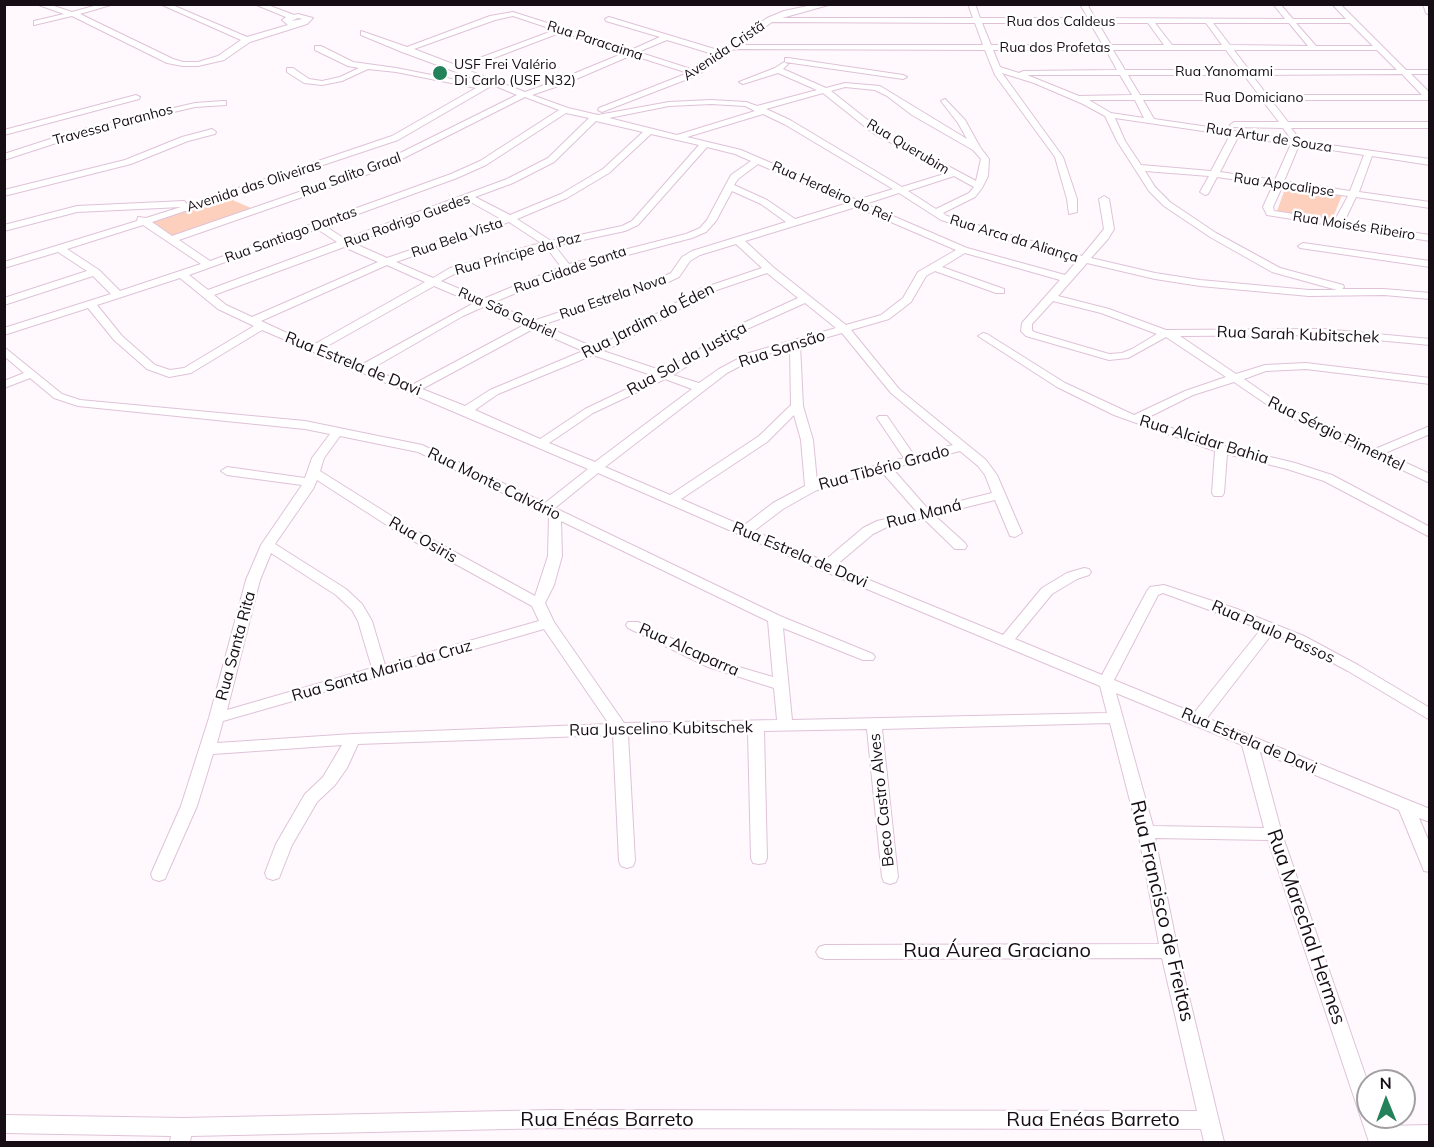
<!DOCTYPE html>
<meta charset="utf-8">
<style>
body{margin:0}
#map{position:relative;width:1434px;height:1147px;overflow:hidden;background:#fff9fd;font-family:Mulish,sans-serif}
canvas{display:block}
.frame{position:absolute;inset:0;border:6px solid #170d15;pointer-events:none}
.north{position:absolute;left:1356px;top:1069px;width:60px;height:60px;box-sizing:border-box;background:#fff;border:2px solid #a29ea1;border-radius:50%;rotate:359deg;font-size:16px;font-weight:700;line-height:24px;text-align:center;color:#170d15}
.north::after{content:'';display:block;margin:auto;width:21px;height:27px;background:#24825a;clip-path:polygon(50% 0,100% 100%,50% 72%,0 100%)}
</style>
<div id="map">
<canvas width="1434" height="1147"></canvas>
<div class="frame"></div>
<div class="north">N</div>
</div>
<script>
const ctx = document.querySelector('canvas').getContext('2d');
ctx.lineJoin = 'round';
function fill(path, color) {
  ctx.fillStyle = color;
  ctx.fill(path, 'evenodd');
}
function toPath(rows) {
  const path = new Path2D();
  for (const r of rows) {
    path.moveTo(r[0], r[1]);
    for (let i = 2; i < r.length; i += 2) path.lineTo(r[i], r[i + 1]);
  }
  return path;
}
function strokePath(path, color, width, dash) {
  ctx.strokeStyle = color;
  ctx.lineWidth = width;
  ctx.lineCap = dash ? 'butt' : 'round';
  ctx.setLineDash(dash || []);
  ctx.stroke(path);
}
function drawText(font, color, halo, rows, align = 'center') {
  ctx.font = font + ' Mulish,sans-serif';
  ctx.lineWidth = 5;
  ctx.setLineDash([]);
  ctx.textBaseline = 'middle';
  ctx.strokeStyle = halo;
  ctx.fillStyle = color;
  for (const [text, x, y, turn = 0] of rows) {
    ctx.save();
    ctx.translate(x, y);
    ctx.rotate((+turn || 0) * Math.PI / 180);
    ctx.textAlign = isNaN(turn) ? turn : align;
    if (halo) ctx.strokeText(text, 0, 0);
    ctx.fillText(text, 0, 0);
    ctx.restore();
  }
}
const green = toPath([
 [1286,186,1342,195,1332,220,1277,211],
 [228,198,251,208,173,236,151,222]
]);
const minor = toPath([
 [36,4,48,4,72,12,101,4,114,4,80,14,173,59,183,62,198,62,218,56,241,40,160,4,170,4,247,37,288,25,282,20,286,17,254,4,265,4,294,15,298,14,313,18,307,24,250,42,224,60,198,66,183,66,167,63,72,16,34,25,34,21,64,14,36,4],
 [298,18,303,19,291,21,298,18],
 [817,4,832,4,782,18,973,18,968,4,975,4,980,18,1088,18,1080,4,1087,4,1095,18,1285,19,1273,4,1280,4,1293,19,1346,19,1332,4,1340,4,1406,70,1430,70,1430,74,1411,74,1430,93,1430,100,1271,100,1288,122,1430,122,1430,128,1291,128,1301,141,1430,159,1430,165,1372,156,1359,192,1430,202,1430,208,1356,197,1344,222,1430,235,1430,241,1267,215,1263,207,1273,185,1217,177,1208,194,1205,195,1200,192,1209,176,1145,171,1155,187,1170,202,1216,233,1280,268,1343,285,1344,287,1342,289,1384,289,1430,293,1430,299,1384,295,1309,296,1200,286,1155,279,1087,263,1058,296,1109,309,1166,330,1323,329,1430,339,1430,345,1323,335,1180,336,1236,374,1265,365,1306,363,1430,378,1430,384,1306,369,1266,371,1244,379,1283,406,1375,449,1430,426,1430,434,1385,453,1430,474,1430,483,1275,410,1234,382,1193,395,1145,419,1225,446,1295,463,1332,475,1430,527,1430,537,1324,481,1287,469,1227,454,1224,493,1222,496,1214,496,1212,493,1215,451,1114,415,1057,387,978,336,983,333,987,334,1065,383,1134,415,1185,391,1226,377,1166,337,1128,358,1109,360,1026,336,1021,331,1022,323,1060,280,965,253,942,267,1004,289,1004,293,996,293,935,271,926,276,911,302,889,319,851,330,899,389,986,460,997,475,1022,533,1015,537,1010,536,995,500,934,515,965,543,967,546,965,549,955,549,923,518,887,527,873,534,835,566,1003,635,1042,588,1067,573,1084,568,1089,569,1091,572,1089,575,1077,579,1052,594,1015,639,1102,675,1147,591,1150,587,1164,585,1237,609,1304,636,1358,665,1430,708,1430,720,1348,671,1294,642,1272,634,1207,718,1430,809,1430,822,1419,818,1430,844,1430,872,1424,871,1422,866,1399,810,1260,752,1282,834,1368,1083,1368,1117,1380,1117,1383,1126,1430,1125,1430,1142,1369,1142,1268,840,1155,838,1178,951,1224,1142,1204,1142,1201,1129,552,1128,191,1136,190,1142,170,1142,171,1136,4,1133,4,1115,183,1118,552,1110,1197,1111,1162,958,825,959,819,957,816,952,819,947,825,945,1159,944,1138,832,1110,723,882,729,898,877,896,882,890,884,884,882,882,877,867,729,764,731,767,858,765,863,759,864,753,863,751,858,748,732,628,734,635,861,633,866,627,868,621,866,619,861,613,735,358,744,347,768,335,785,317,802,292,845,279,878,273,880,267,878,265,873,276,844,305,794,323,777,342,745,213,754,197,806,167,874,165,879,159,881,153,879,151,874,181,806,209,718,246,580,261,545,302,485,227,475,221,471,227,467,305,478,312,458,330,434,305,429,78,406,54,398,30,378,4,388,4,381,24,373,4,356,4,347,62,394,80,400,305,421,422,445,545,503,588,469,262,330,191,373,169,377,147,369,114,340,88,308,4,335,4,328,111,294,93,276,4,305,4,298,87,271,58,252,4,268,4,262,137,221,138,217,146,218,181,207,77,212,4,231,4,225,77,206,184,201,188,205,392,136,476,88,396,72,368,69,342,81,322,85,304,83,287,72,287,68,293,68,309,79,322,81,340,77,359,68,348,66,315,50,315,46,321,46,353,62,396,68,482,85,486,83,402,52,361,35,361,31,407,47,490,16,513,12,631,50,660,37,606,21,605,19,609,17,721,51,767,18,784,11,817,4],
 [513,16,555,30,458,66,414,49,495,20,513,16],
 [772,22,975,23,983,45,740,45,772,22],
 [982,23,1090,23,1103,45,991,45,982,23],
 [1098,23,1148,23,1164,45,1111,45,1098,23],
 [1155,23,1206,23,1222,45,1172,45,1155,23],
 [1213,23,1289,23,1308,46,1230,45,1213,23],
 [1296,23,1350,23,1373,46,1316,46,1296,23],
 [562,32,624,53,561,79,525,92,465,69,562,32],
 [667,40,716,55,694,70,638,52,667,40],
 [734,49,985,50,995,75,1055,157,1067,199,1069,214,1077,212,1077,199,1063,157,1002,73,1034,83,1083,104,1105,116,1117,141,1149,191,1164,206,1210,237,1272,272,1337,290,1309,290,1200,280,1155,273,1091,258,1108,239,1114,229,1109,199,1104,196,1099,199,1104,229,1082,256,947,216,943,213,975,197,982,188,988,176,989,159,980,147,965,120,945,99,941,101,958,123,967,139,880,86,845,83,826,88,783,69,788,64,784,62,775,68,739,82,743,84,778,73,817,90,757,106,746,102,711,100,669,102,598,115,568,108,532,95,567,83,632,55,688,73,599,108,598,110,602,112,698,75,734,49],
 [993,50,1106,50,1117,70,1023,71,1019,73,1000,67,993,50],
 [1113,50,1226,50,1241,70,1125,70,1113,50],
 [1234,50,1377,50,1397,70,1249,70,1234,50],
 [1402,74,1422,95,1267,95,1252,75,1402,74],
 [1027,75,1120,75,1132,95,1079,96,1027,75],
 [1128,75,1244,75,1259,95,1140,95,1128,75],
 [493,85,517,95,374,166,172,236,152,222,398,140,493,85],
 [845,87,875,90,887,96,912,115,973,150,981,159,976,181,879,129,831,91,845,87],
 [823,93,873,133,947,173,902,187,790,120,766,109,823,93],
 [525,97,559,110,480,161,451,174,210,261,179,240,380,170,525,97],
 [1089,100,1135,100,1144,118,1111,113,1089,100],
 [1143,100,1262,100,1279,122,1234,122,1230,125,1231,127,1283,128,1291,139,1154,119,1143,100],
 [711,104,745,106,755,111,677,135,609,118,669,106,711,104],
 [566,113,589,118,548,158,507,179,345,239,325,226,457,178,486,165,566,113],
 [763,114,784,124,893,189,857,200,741,150,687,137,763,114],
 [1115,118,1230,135,1211,171,1141,165,1125,141,1115,118],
 [596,121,643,132,603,169,561,194,510,215,475,197,513,183,554,162,596,121],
 [651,134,699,145,632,221,622,226,551,241,517,219,567,198,609,173,651,134],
 [1238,137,1291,144,1275,180,1220,172,1238,137],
 [1299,145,1364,155,1350,191,1284,181,1299,145],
 [707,147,735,154,751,161,731,175,707,220,700,228,686,234,569,264,555,246,625,231,638,225,707,147],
 [758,164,848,203,795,219,767,200,734,185,738,179,758,164],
 [954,176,974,187,969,193,936,209,908,191,954,176],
 [1282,187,1348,196,1335,220,1274,211,1273,207,1282,187],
 [732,191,761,204,786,222,692,251,682,257,671,273,656,280,533,321,492,303,571,270,692,238,706,232,716,221,732,191],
 [899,193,941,220,1077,261,1065,275,967,248,865,204,899,193],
 [467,200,501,219,387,258,353,243,467,200],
 [856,207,956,250,918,272,903,298,881,315,846,325,773,267,745,241,856,207],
 [509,222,541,243,450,268,433,278,396,262,509,222],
 [143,225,201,264,120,291,99,270,67,249,143,225],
 [317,229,337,242,208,290,189,275,317,229],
 [736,244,762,268,700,289,612,339,593,347,542,325,664,284,679,277,690,261,700,255,736,244],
 [344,247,378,262,252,317,226,305,214,295,344,247],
 [547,248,561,267,483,299,441,281,458,272,547,248],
 [387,265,425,282,313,345,261,321,387,265],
 [767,273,798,298,739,325,663,371,603,351,620,343,708,293,767,273],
 [180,278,218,309,254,326,184,368,170,370,155,365,122,336,97,305,180,278],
 [434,286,474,303,361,365,322,349,434,286],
 [1053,301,1101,313,1157,334,1132,349,1122,353,1109,354,1034,332,1032,330,1032,324,1053,301],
 [805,303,836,328,749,353,719,369,699,383,673,375,747,329,805,303],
 [483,307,524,325,412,385,371,369,463,316,483,307],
 [533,329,583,351,490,390,465,406,422,389,533,329],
 [842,333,891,393,953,445,914,455,887,416,879,416,877,418,904,458,817,482,813,440,803,406,800,345,842,333],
 [790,348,791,405,759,436,670,495,605,467,727,373,757,357,790,348],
 [593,355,654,376,585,409,540,439,475,410,498,394,593,355],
 [665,379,692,389,595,462,549,443,593,413,665,379],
 [794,415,801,440,805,486,773,503,743,526,681,499,767,442,794,415],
 [340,436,418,452,549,515,548,556,535,596,409,527,320,471,324,458,340,436],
 [960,451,978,466,985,475,992,493,928,509,892,468,960,451],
 [881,471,917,512,877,521,863,528,824,561,754,531,783,509,815,491,839,482,881,471],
 [598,473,821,570,1100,686,1107,713,792,720,783,628,863,660,873,660,875,657,873,654,780,616,555,508,598,473],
 [317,480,399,533,532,606,539,621,385,665,372,621,362,604,346,589,275,544,313,489,317,480],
 [561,521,768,621,773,677,718,661,638,622,628,622,626,625,628,628,708,667,774,688,777,720,624,723,554,622,545,603,554,585,562,556,561,521],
 [271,553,336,595,352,610,358,621,372,668,227,710,260,580,271,553],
 [1163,593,1261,629,1194,713,1114,680,1158,595,1163,593],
 [544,629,609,724,353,734,217,743,223,721,544,629],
 [1116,693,1242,745,1264,828,1153,826,1116,693],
 [1423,4,1430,4,1430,15,1426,13,1423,4],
 [788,58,903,75,907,77,903,79,785,62,785,58,788,58],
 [136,95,140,97,139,99,4,135,4,130,136,95],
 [223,101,226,101,226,105,195,107,118,125,81,135,4,160,4,154,75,131,195,103,223,101],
 [212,129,216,132,215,134,188,141,131,164,4,196,4,190,125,160,182,137,212,129],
 [1303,243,1430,261,1430,267,1300,248,1298,246,1303,243]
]);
const markers = [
 [440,73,8,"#24825a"]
];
const farStreetnames = [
 ["Rua dos Caldeus",1061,22],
 ["Rua Paracaima",595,41,18],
 ["Rua dos Profetas",1055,48],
 ["Avenida Cristã",724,51,-34],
 ["Rua Yanomami",1224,72],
 ["Rua Domiciano",1254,98],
 ["Travessa Paranhos",113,125,-15],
 ["Rua Artur de Souza",1269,138,9],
 ["Rua Querubim",908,147,31],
 ["Rua Salito Graal",351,175,-20],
 ["Rua Apocalipse",1284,185,8],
 ["Avenida das Oliveiras",254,186,-18],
 ["Rua Herdeiro do Rei",832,192,24],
 ["Rua Rodrigo Guedes",407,221,-20],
 ["Rua Moisés Ribeiro",1354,226,9],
 ["Rua Santiago Dantas",291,235,-20],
 ["Rua Bela Vista",457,238,-19],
 ["Rua Arca da Aliança",1014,239,17],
 ["Rua Príncipe da Paz",518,254,-15],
 ["Rua Cidade Santa",570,270,-19],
 ["Rua Estrela Nova",613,297,-19],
 ["Rua São Gabriel",507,313,24]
];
const farPoinames = [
 ["USF Frei Valério",454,65],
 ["Di Carlo (USF N32)",454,81]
];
const streetNames = [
 ["Rua Jardim do Éden",648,321,-27],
 ["Rua Sarah Kubitschek",1298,335,2],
 ["Rua Sansão",782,349,-18],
 ["Rua Sol da Justiça",687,359,-29],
 ["Rua Estrela de Davi",353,364,22],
 ["Rua Sérgio Pimentel",1336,434,26],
 ["Rua Alcidar Bahia",1204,440,17],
 ["Rua Tibério Grado",884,468,-15],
 ["Rua Monte Calvário",494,484,26],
 ["Rua Maná",924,514,-14],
 ["Rua Osiris",423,540,30],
 ["Rua Estrela de Davi",800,555,23],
 ["Rua Paulo Passos",1273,632,24],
 ["Rua Santa Rita",236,646,-75],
 ["Rua Alcaparra",689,650,24],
 ["Rua Santa Maria da Cruz",382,671,-16],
 ["Rua Juscelino Kubitschek",661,729,-1],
 ["Rua Estrela de Davi",1249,741,23],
 ["Beco Castro Alves",882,800,-96]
];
const nearStreetnames = [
 ["Rua Francisco de Freitas",1162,911,77],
 ["Rua Marechal Hermes",1306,927,71],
 ["Rua Áurea Graciano",997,951],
 ["Rua Enéas Barreto",607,1120],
 ["Rua Enéas Barreto",1093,1120]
];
fill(green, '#fcd0bd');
strokePath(minor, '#dfc2d8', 2);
fill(minor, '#fff');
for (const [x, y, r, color] of markers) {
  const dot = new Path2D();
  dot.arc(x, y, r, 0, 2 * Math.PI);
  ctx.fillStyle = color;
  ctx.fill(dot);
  strokePath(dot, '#fff', 2);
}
drawText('14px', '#170d15', '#fff', farStreetnames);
drawText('14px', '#170d15', '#fff', farPoinames, 'left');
drawText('16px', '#170d15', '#fff', streetNames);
drawText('20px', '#170d15', '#fff', nearStreetnames);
</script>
